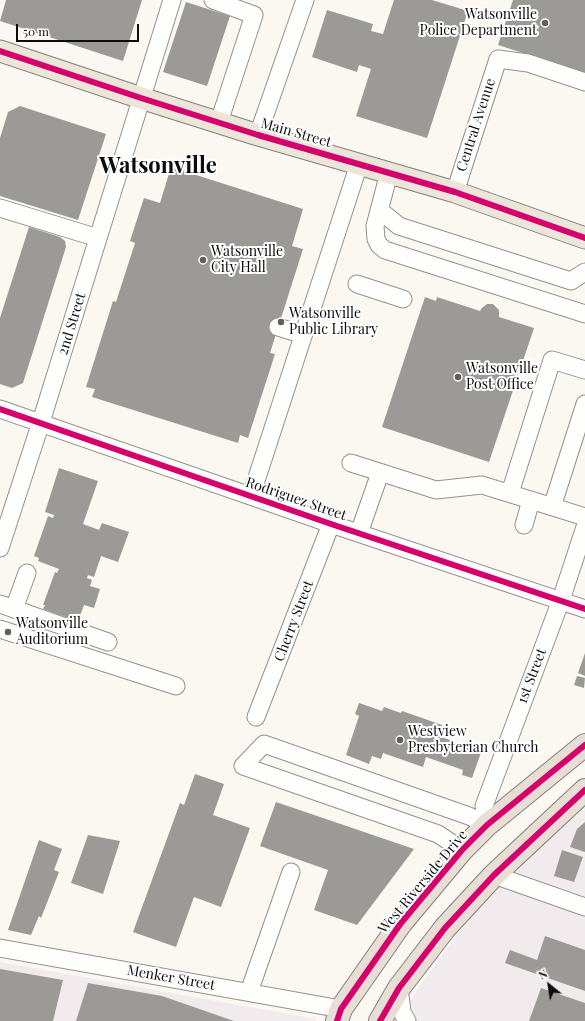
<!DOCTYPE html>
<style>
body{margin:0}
#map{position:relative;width:585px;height:1021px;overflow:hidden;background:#faf8f0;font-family:"Playfair Display",serif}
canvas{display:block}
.north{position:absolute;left:529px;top:965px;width:40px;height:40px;-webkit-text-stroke:3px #fff;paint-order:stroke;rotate:330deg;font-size:11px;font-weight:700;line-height:16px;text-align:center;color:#0c0c0c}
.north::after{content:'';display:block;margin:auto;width:14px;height:18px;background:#0c0c0c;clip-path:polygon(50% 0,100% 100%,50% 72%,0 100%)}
.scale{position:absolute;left:16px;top:24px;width:123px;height:18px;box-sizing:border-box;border:2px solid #0c0c0c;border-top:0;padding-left:5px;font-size:12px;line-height:14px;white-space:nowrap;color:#0c0c0c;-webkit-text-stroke:3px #fff;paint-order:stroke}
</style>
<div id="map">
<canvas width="585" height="1021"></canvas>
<div class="north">N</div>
<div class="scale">50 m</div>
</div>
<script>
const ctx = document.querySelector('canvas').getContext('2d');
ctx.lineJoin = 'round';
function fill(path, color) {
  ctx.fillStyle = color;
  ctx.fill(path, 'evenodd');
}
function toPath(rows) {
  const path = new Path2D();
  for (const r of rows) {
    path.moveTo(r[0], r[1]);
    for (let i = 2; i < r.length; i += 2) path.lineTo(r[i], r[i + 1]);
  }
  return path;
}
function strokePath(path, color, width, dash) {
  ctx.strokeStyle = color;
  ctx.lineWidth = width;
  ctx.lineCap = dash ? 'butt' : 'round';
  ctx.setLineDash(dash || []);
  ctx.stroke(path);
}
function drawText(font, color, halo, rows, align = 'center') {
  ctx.font = font + ' "Playfair Display",serif';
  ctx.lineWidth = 4;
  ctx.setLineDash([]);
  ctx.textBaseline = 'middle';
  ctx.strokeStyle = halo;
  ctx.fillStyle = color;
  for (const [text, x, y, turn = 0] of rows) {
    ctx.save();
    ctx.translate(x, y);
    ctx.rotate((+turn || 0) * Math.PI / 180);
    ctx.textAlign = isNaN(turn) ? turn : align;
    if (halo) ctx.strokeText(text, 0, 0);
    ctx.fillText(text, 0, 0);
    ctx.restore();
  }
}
const industrial = toPath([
 [585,808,585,1021,395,1021,474,911,501,883],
 [0,962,316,1019,315,1021,0,1021]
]);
const building = toPath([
 [6,0,142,0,123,61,0,21],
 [394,0,432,0,468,11,427,138,356,116,371,69,359,65,357,72,312,57,327,10,373,24,371,31,383,34],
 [513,0,585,0,585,73,498,45],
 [186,2,230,16,207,86,163,72],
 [20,106,106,134,78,220,0,196,0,138,8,112],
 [171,167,303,209,292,246,303,249,270,353,275,354,248,438,240,435,238,443,92,397,95,389,86,387,113,301,116,302,135,243,130,241,144,198,160,203],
 [29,227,60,237,65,241,66,247,23,383,12,388,0,384,0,318],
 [425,297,436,301,437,297,480,311,482,308,487,304,493,304,499,310,499,317,534,328,489,462,382,427],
 [59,468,98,481,83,524,99,530,102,523,129,532,118,562,101,556,94,577,88,575,87,578,92,580,90,586,100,589,94,608,84,605,80,616,76,615,74,620,43,609,45,605,43,605,55,572,57,573,59,569,38,561,39,558,34,556,48,516,53,518,54,515,45,512],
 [585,653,585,676,578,673],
 [577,676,585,678,584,688,574,685],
 [359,703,382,711,384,707,401,713,402,711,442,725,439,736,471,748,473,744,483,747,472,778,462,775,463,770,426,757,423,767,383,753,381,759,372,756,369,764,346,755,359,716,355,714],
 [195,774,224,784,213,815,250,828,221,907,194,897,176,947,133,932,180,803,184,805],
 [276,802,414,849,357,925,314,910,328,870,260,846],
 [585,822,585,852,570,847,577,829],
 [88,835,120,841,103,894,71,883],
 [39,840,62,849,54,870,59,872,41,918,39,916,31,935,8,930],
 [562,850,583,857,574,882,554,876],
 [545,936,585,950,585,991,505,963,510,950,537,960],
 [0,969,63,980,53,1021,0,1021],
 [88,983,162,996,234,1021,76,1021],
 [541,988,585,1003,585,1021,529,1021]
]);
const minor = toPath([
 [213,0,254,15,219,122],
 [258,135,305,0],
 [389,173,375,226,376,239,379,245,385,250,585,314],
 [455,192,498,59,528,63,585,82],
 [0,208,98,238],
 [379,210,399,226,571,281,585,272],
 [357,284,403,299],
 [278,327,303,335],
 [0,409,331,524,585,609],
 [351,463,436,490,482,485,585,517],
 [510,493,552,360,585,370],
 [251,496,359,164],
 [552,507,585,404],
 [524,525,531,500],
 [359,533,380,473],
 [0,548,41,422,172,0],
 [0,604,108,642],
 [14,609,27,573],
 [0,629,176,686],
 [256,717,331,524],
 [487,825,484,806,561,600,585,527],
 [462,850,438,834,243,766,264,744,469,816,487,825],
 [494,875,585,907],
 [0,948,341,1009],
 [399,988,402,1012,407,1021],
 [249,992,291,872]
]);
const major = toPath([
 [0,51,141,98,258,135,455,192,585,238]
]);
const highway = toPath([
 [337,1021,341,1009,401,923,462,850,487,825,585,745],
 [380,1021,399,988,445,928,494,875,585,790]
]);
const cycleway = toPath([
 [0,51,141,98,258,135,455,192,585,238],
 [0,409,331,524,585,609],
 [337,1021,341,1009,401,923,462,850,487,825,585,745],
 [380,1021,399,988,445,928,494,875,585,790]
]);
const markers = [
 [545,23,4,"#5f5f5c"],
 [203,260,4,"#5f5f5c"],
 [281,322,4,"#5f5f5c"],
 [458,377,4,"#5f5f5c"],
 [8,632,4,"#5f5f5c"],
 [400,740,4,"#5f5f5c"]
];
const poiNames = [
 ["Watsonville",537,15,"right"],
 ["Police Department",537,31,"right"],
 ["Watsonville",211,252],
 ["City Hall",211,268],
 ["Watsonville",289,314],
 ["Public Library",289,330],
 ["Watsonville",466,369],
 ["Post Office",466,385],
 ["Watsonville",16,624],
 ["Auditorium",16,640],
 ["Westview",408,732],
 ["Presbyterian Church",408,748]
];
const streetNames = [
 ["Central Avenue",476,125,-72],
 ["Main Street",296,133,16],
 ["2nd Street",72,324,-73],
 ["Rodriguez Street",296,499,19],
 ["Cherry Street",294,621,-69],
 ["1st Street",532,676,-69],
 ["West Riverside Drive",423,882,-50],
 ["Menker Street",171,978,10]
];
const townNames = [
 ["Watsonville",158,166]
];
fill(industrial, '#f1ebed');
fill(building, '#9c9a96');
strokePath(minor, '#93928f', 19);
strokePath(major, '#80807c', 23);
strokePath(highway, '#80807c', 24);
strokePath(minor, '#fefefd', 17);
strokePath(major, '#ebe6d9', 21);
strokePath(highway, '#e8ded5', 22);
strokePath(cycleway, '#d6006c', 6);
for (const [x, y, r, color] of markers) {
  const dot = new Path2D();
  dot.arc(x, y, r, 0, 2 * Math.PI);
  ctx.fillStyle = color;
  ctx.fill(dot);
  strokePath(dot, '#fff', 1.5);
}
drawText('14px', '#0c0c0c', '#fff', poiNames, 'left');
drawText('14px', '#0c0c0c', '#fff', streetNames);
drawText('bold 22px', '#0c0c0c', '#fff', townNames);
</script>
